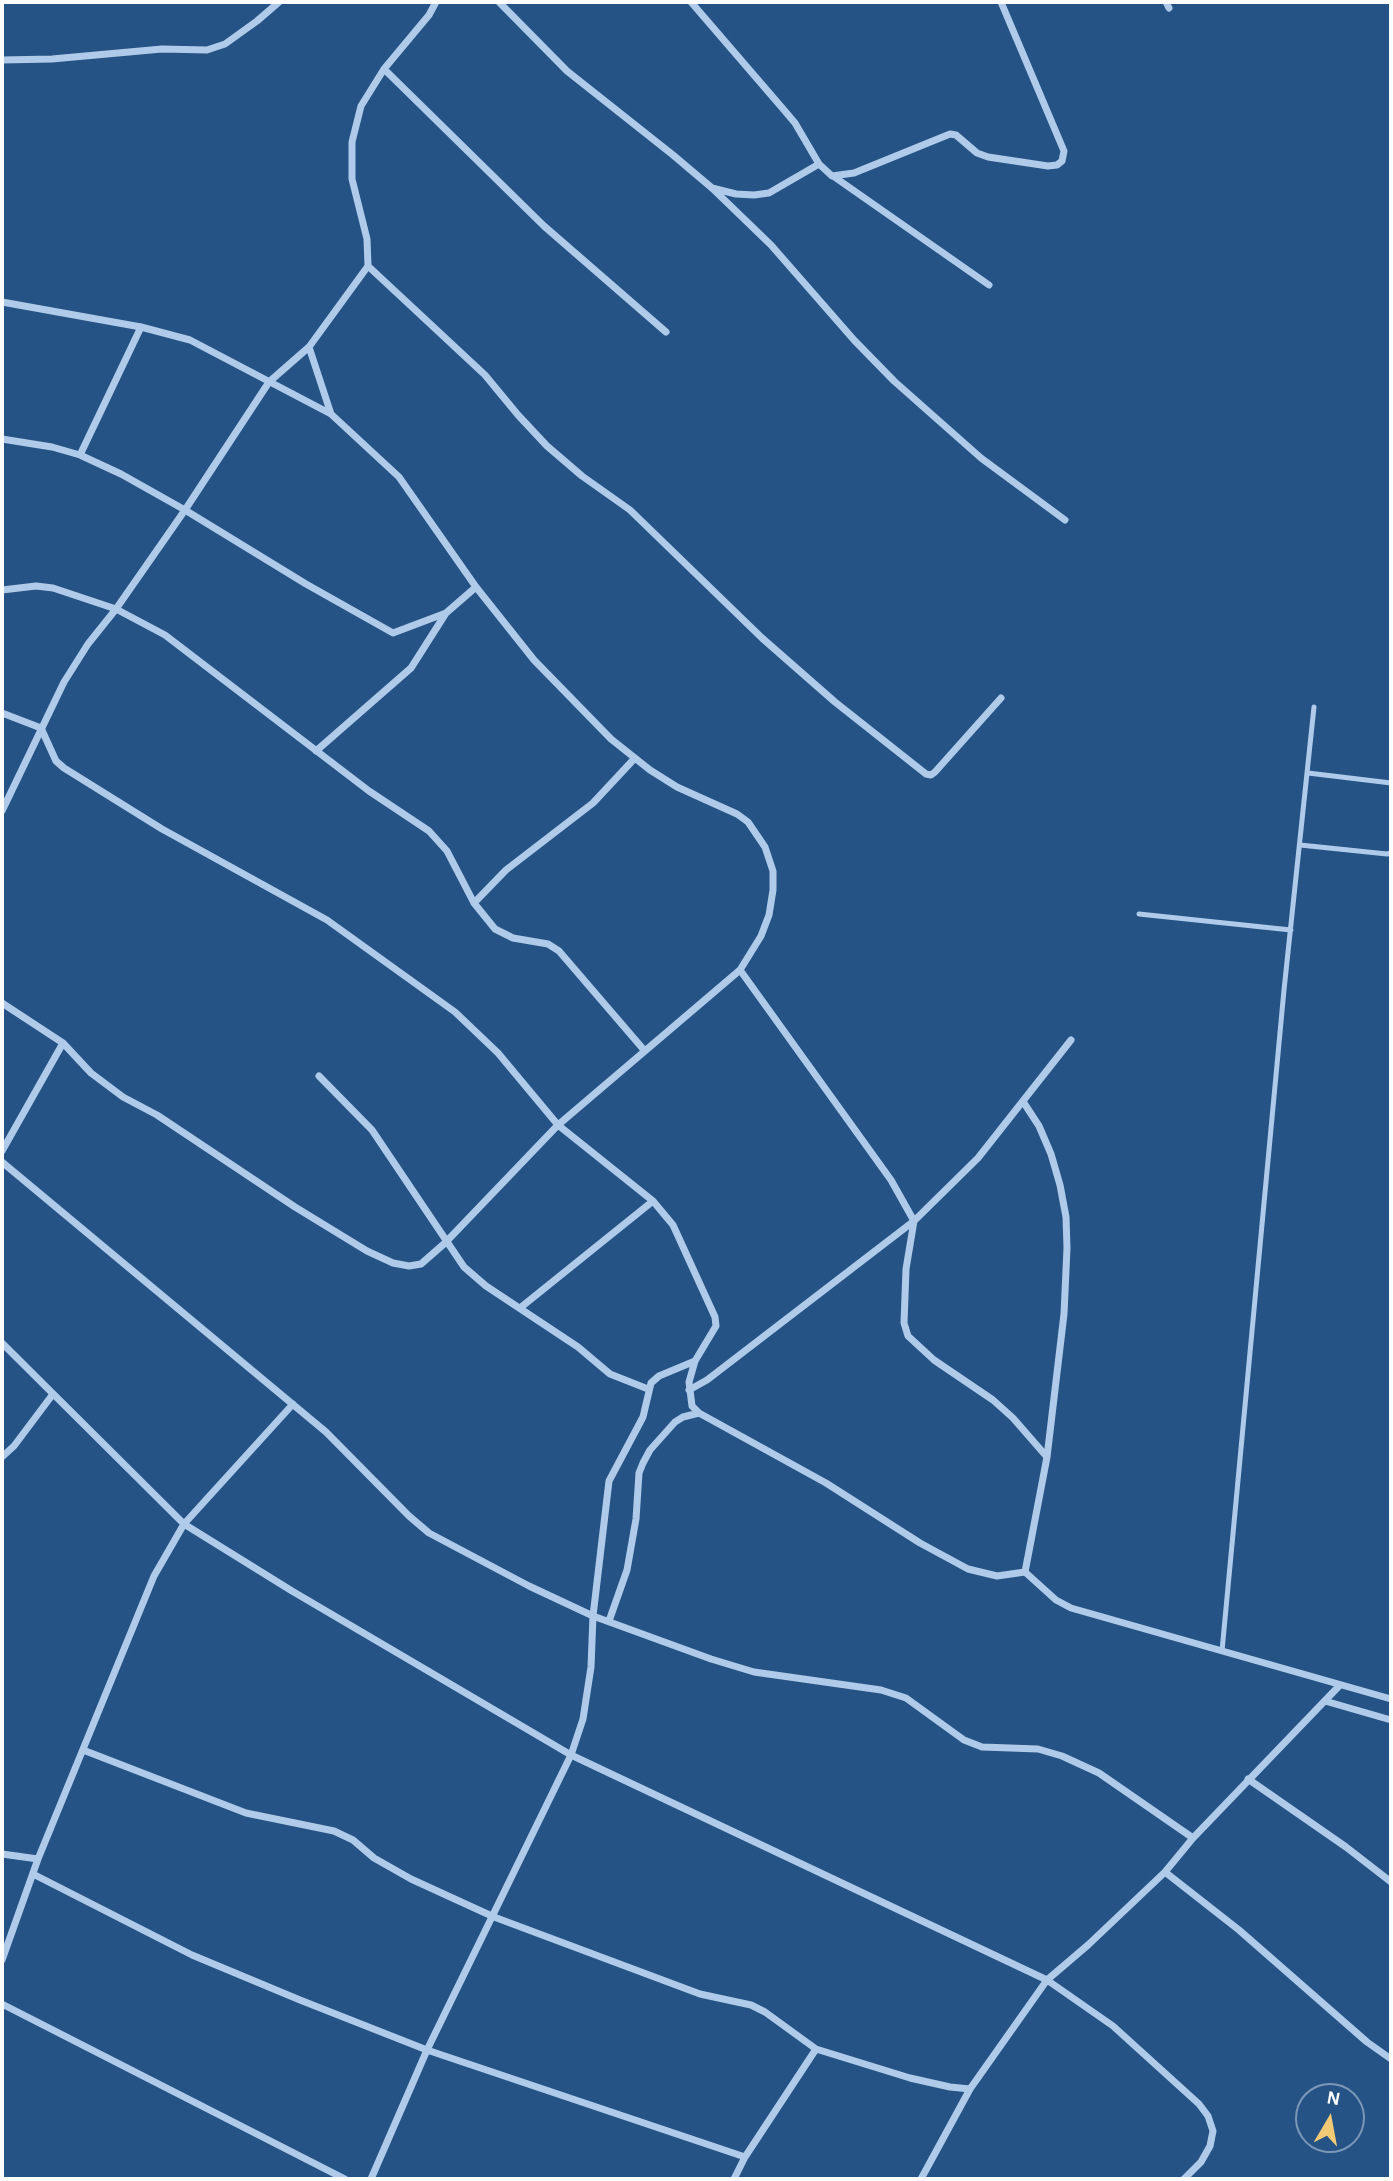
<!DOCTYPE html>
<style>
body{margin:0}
#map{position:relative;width:1393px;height:2181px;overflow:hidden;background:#255386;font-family:"Alegreya Sans",sans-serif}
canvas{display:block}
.frame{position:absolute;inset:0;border:4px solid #fff;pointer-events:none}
.north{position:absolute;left:1295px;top:2083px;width:70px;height:70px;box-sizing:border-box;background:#255386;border:2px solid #7c98b6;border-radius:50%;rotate:10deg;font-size:19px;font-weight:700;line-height:28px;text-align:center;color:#fff}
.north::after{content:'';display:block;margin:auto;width:24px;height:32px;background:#f2c974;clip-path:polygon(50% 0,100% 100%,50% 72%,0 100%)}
</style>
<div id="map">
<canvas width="1393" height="2181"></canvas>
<div class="frame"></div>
<div class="north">N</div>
</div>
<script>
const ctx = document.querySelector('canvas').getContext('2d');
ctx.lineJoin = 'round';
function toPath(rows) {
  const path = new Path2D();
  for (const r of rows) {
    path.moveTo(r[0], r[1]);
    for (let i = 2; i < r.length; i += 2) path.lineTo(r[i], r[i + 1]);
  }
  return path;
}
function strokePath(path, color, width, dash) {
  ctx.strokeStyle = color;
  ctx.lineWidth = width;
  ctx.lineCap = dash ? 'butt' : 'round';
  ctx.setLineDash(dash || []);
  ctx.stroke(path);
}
const lane = toPath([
 [1308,773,1391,783],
 [1300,845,1387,854,1391,853],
 [1139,914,1291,930],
 [1222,1651,1284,990,1314,707]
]);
const street = toPath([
 [499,2,567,71,673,155,712,188,771,245,854,340,894,381,981,458,1065,520],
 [691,2,784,110,795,123,819,164,832,176,854,173,950,134,956,135,977,153,988,157,1048,166,1057,165,1062,161,1064,151,1001,2],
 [1166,2,1169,8],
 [2,60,52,59,162,49,207,50,225,44,257,21,279,2],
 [384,69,544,226,666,332],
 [833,176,989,285],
 [712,188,736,194,754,195,769,193,819,164],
 [368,266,485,375,518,415,547,446,582,476,630,510,762,638,835,702,926,774,931,775,935,772,1001,698],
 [2,302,141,327,190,340,331,414,399,477,476,587,534,660,611,739,650,770,677,787,737,814,748,822,765,847,773,871,773,890,769,915,761,936,740,970,558,1125,445,1243,421,1264,409,1266,393,1263,367,1251,295,1207,157,1115,123,1097,91,1073,63,1043,2,1003],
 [309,347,331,414],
 [2,439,52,447,80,455,121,474,185,510,306,584,393,633,446,613,411,668,316,751],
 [80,455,141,327],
 [2,590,36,586,53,588,116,609,165,635,369,791,429,831,447,851,474,903,495,929,513,938,548,944,559,951,644,1050],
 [446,613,476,587],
 [2,713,41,728,56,761,64,768,162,829,327,920,455,1012,498,1053,558,1125,653,1201,673,1225,715,1317,716,1326,695,1361,689,1382,692,1406,699,1413,826,1483,920,1543,968,1569,997,1576,1025,1572,1056,1600,1071,1608,1391,1699],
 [2,811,64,682,88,644,116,609,185,510,269,382,309,347,368,266,367,239,352,179,352,142,361,106,384,69,429,15,436,2],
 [474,903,506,870,593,803,635,758],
 [740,970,891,1180,914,1221,906,1269,904,1323,908,1336,934,1360,993,1400,1013,1418,1047,1457],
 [319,1076,372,1130,464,1267,486,1286,578,1347,610,1374,648,1389],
 [1024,1103,1039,1126,1051,1154,1060,1185,1066,1217,1067,1248,1064,1314,1047,1457,1025,1572],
 [2,1151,63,1043],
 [2,1162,326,1432,409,1516,429,1533,529,1586,593,1616,711,1659,754,1672,881,1690,906,1698,964,1740,982,1747,1038,1749,1062,1756,1099,1773,1193,1838],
 [520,1308,653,1201],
 [2,1343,184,1524,292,1591,571,1755,1047,1980,1113,2026,1199,2104,1208,2116,1213,2131,1210,2146,1201,2162,1184,2179],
 [689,1390,707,1380,914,1221,978,1158,1071,1040],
 [2,1457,14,1446,53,1394],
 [609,1621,627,1570,636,1519,639,1473,643,1463,650,1450,675,1422,683,1417,699,1413],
 [1325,1701,1391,1720],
 [83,1750,246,1813,334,1831,353,1840,374,1858,411,1879,494,1917,700,1994,751,2005,765,2012,816,2049,910,2078,950,2087,970,2089],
 [1248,1779,1346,1847,1391,1882],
 [2,1854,38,1859],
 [1165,1872,1239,1930,1367,2042,1391,2059],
 [33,1874,192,1955,300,2000,427,2050,745,2157],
 [2,1960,38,1859,154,1576,184,1524,293,1404],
 [2,2004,345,2179],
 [371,2179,427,2050,571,1755,583,1719,591,1667,593,1616,609,1481,643,1417,651,1383,659,1376,695,1361],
 [734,2179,745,2157,816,2049],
 [921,2179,970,2089,1047,1980,1088,1945,1165,1872,1193,1838,1340,1685]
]);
strokePath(lane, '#afcbe9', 5);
strokePath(street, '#afcbe9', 7);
</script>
